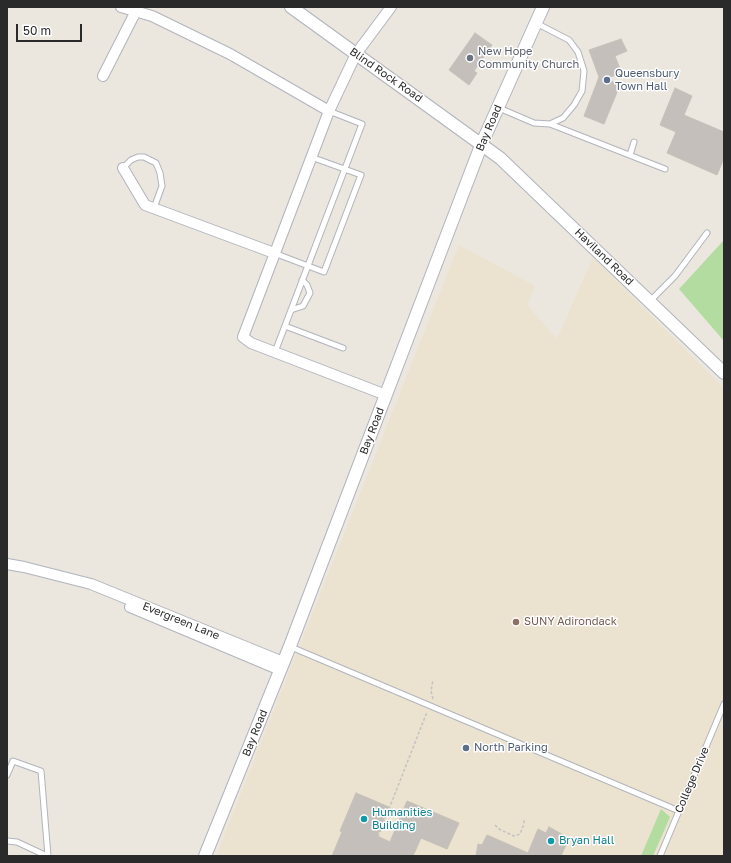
<!DOCTYPE html>
<style>
body{margin:0}
#map{position:relative;width:731px;height:863px;overflow:hidden;background:#ebe6de;font-family:"Golos Text",sans-serif}
canvas{display:block}
.frame{position:absolute;inset:0;border:8px solid #2a2a2a;pointer-events:none}
.scale{position:absolute;left:16px;top:24px;width:66px;height:18px;box-sizing:border-box;border:2px solid #2a2a2a;border-top:0;padding-left:5px;font-size:12px;line-height:14px;white-space:nowrap;color:#2a2a2a;-webkit-text-stroke:3px #fff;paint-order:stroke}
</style>
<div id="map">
<canvas width="731" height="863"></canvas>
<div class="frame"></div>
<div class="scale">50 m</div>
</div>
<script>
const ctx = document.querySelector('canvas').getContext('2d');
ctx.lineJoin = 'round';
function fill(path, color) {
  ctx.fillStyle = color;
  ctx.fill(path, 'evenodd');
}
function toPath(rows) {
  const path = new Path2D();
  for (const r of rows) {
    path.moveTo(r[0], r[1]);
    for (let i = 2; i < r.length; i += 2) path.lineTo(r[i], r[i + 1]);
  }
  return path;
}
function strokePath(path, color, width, dash) {
  ctx.strokeStyle = color;
  ctx.lineWidth = width;
  ctx.lineCap = dash ? 'butt' : 'round';
  ctx.setLineDash(dash || []);
  ctx.stroke(path);
}
function drawText(font, color, halo, rows, align = 'center') {
  ctx.font = font + ' "Golos Text",sans-serif';
  ctx.lineWidth = 3;
  ctx.setLineDash([]);
  ctx.textBaseline = 'middle';
  ctx.strokeStyle = halo;
  ctx.fillStyle = color;
  for (const [text, x, y, turn = 0] of rows) {
    ctx.save();
    ctx.translate(x, y);
    ctx.rotate((+turn || 0) * Math.PI / 180);
    ctx.textAlign = isNaN(turn) ? turn : align;
    if (halo) ctx.strokeText(text, 0, 0);
    ctx.fillText(text, 0, 0);
    ctx.restore();
  }
}
const education = toPath([
 [459,245,535,286,527,305,557,339,593,258,724,388,724,856,216,856]
]);
const green = toPath([
 [724,240,724,341,679,289],
 [661,809,670,817,653,856,641,856]
]);
const building = toPath([
 [475,33,492,45,474,71,477,73,469,85,449,70,475,33],
 [621,39,627,51,615,56,622,74,604,78,620,85,604,124,584,116,599,77,589,50,621,39],
 [675,88,692,96,684,115,724,132,724,158,717,175,667,153,676,132,660,125,675,88],
 [356,793,389,807,377,836,390,842,407,801,459,823,447,849,421,838,413,856,332,856,342,832,340,831,356,793],
 [549,827,569,838,561,856,476,856,478,844,482,845,487,835,528,853,538,829,546,833,549,827]
]);
const path = toPath([
 [433,699,431,691,433,680],
 [495,825,499,829,514,836,520,834,524,824,524,819],
 [378,837,427,712]
]);
const service = toPath([
 [499,108,534,123,550,124,563,118,574,105,582,91,584,71,578,52,569,40,536,23],
 [550,124,665,169],
 [630,155,634,142],
 [123,168,131,160,138,157,144,157,156,163,160,173,162,186,154,208],
 [274,253,324,272,361,175,311,157],
 [650,301,675,276,707,233],
 [291,310,303,306,310,293,307,285,302,280],
 [285,326,343,348],
 [275,352,362,124,329,111],
 [291,647,679,811],
 [7,775,13,761,41,771,48,856],
 [7,841,17,842,47,856],
 [660,856,724,704]
]);
const minor = toPath([
 [121,7,152,16,230,54,329,111,356,54,391,7],
 [103,76,136,11],
 [329,111,243,337,251,343,386,395],
 [123,168,145,205,274,253],
 [7,564,24,567,91,584,283,662],
 [130,607,280,670]
]);
const tertiary = toPath([
 [291,7,500,158,724,373],
 [205,856,290,646,482,143,543,7]
]);
const markers = [
 [470,58,4,"#6b7280"],
 [607,80,4,"#5c6f8a"],
 [516,622,4,"#8d6e63"],
 [466,748,4,"#5c6f8a"],
 [364,819,4,"#0f9aa8"],
 [551,841,4,"#0f9aa8"]
];
const worshipNames = [
 ["New Hope",478,52],
 ["Community Church",478,65]
];
const serviceNames = [
 ["Queensbury",615,74],
 ["Town Hall",615,87],
 ["North Parking",474,748]
];
const streetNames = [
 ["Blind Rock Road",386,75,35],
 ["Bay Road",489,128,-67],
 ["Haviland Road",604,257,44],
 ["Bay Road",372,431,-69],
 ["Evergreen Lane",181,621,22],
 ["Bay Road",255,733,-68],
 ["College Drive",692,780,-67]
];
const educationNames = [
 ["SUNY Adirondack",524,622]
];
const cultureNames = [
 ["Humanities",372,813],
 ["Building",372,826],
 ["Bryan Hall",559,841]
];
fill(education, '#ebe2cf');
fill(green, '#b3dca0');
fill(building, '#c4bfba');
strokePath(building, '#c6c1b8', 1);
strokePath(service, '#b1b4bd', 7);
strokePath(minor, '#b1b4bd', 12);
strokePath(tertiary, '#b1b4bd', 14);
strokePath(path, '#c3c3c3', 1.5, [3, 2]);
strokePath(service, '#fff', 5);
strokePath(minor, '#fff', 10);
strokePath(tertiary, '#fff', 12);
for (const [x, y, r, color] of markers) {
  const dot = new Path2D();
  dot.arc(x, y, r, 0, 2 * Math.PI);
  ctx.fillStyle = color;
  ctx.fill(dot);
  strokePath(dot, '#fff', 1.5);
}
drawText('11px', '#5b616d', '#fff', worshipNames, 'left');
drawText('11px', '#4e5e75', '#fff', serviceNames, 'left');
drawText('11px', '#2a2a2a', '#fff', streetNames);
drawText('11px', '#785e54', '#fff', educationNames, 'left');
drawText('11px', '#0d838f', '#fff', cultureNames, 'left');
</script>
